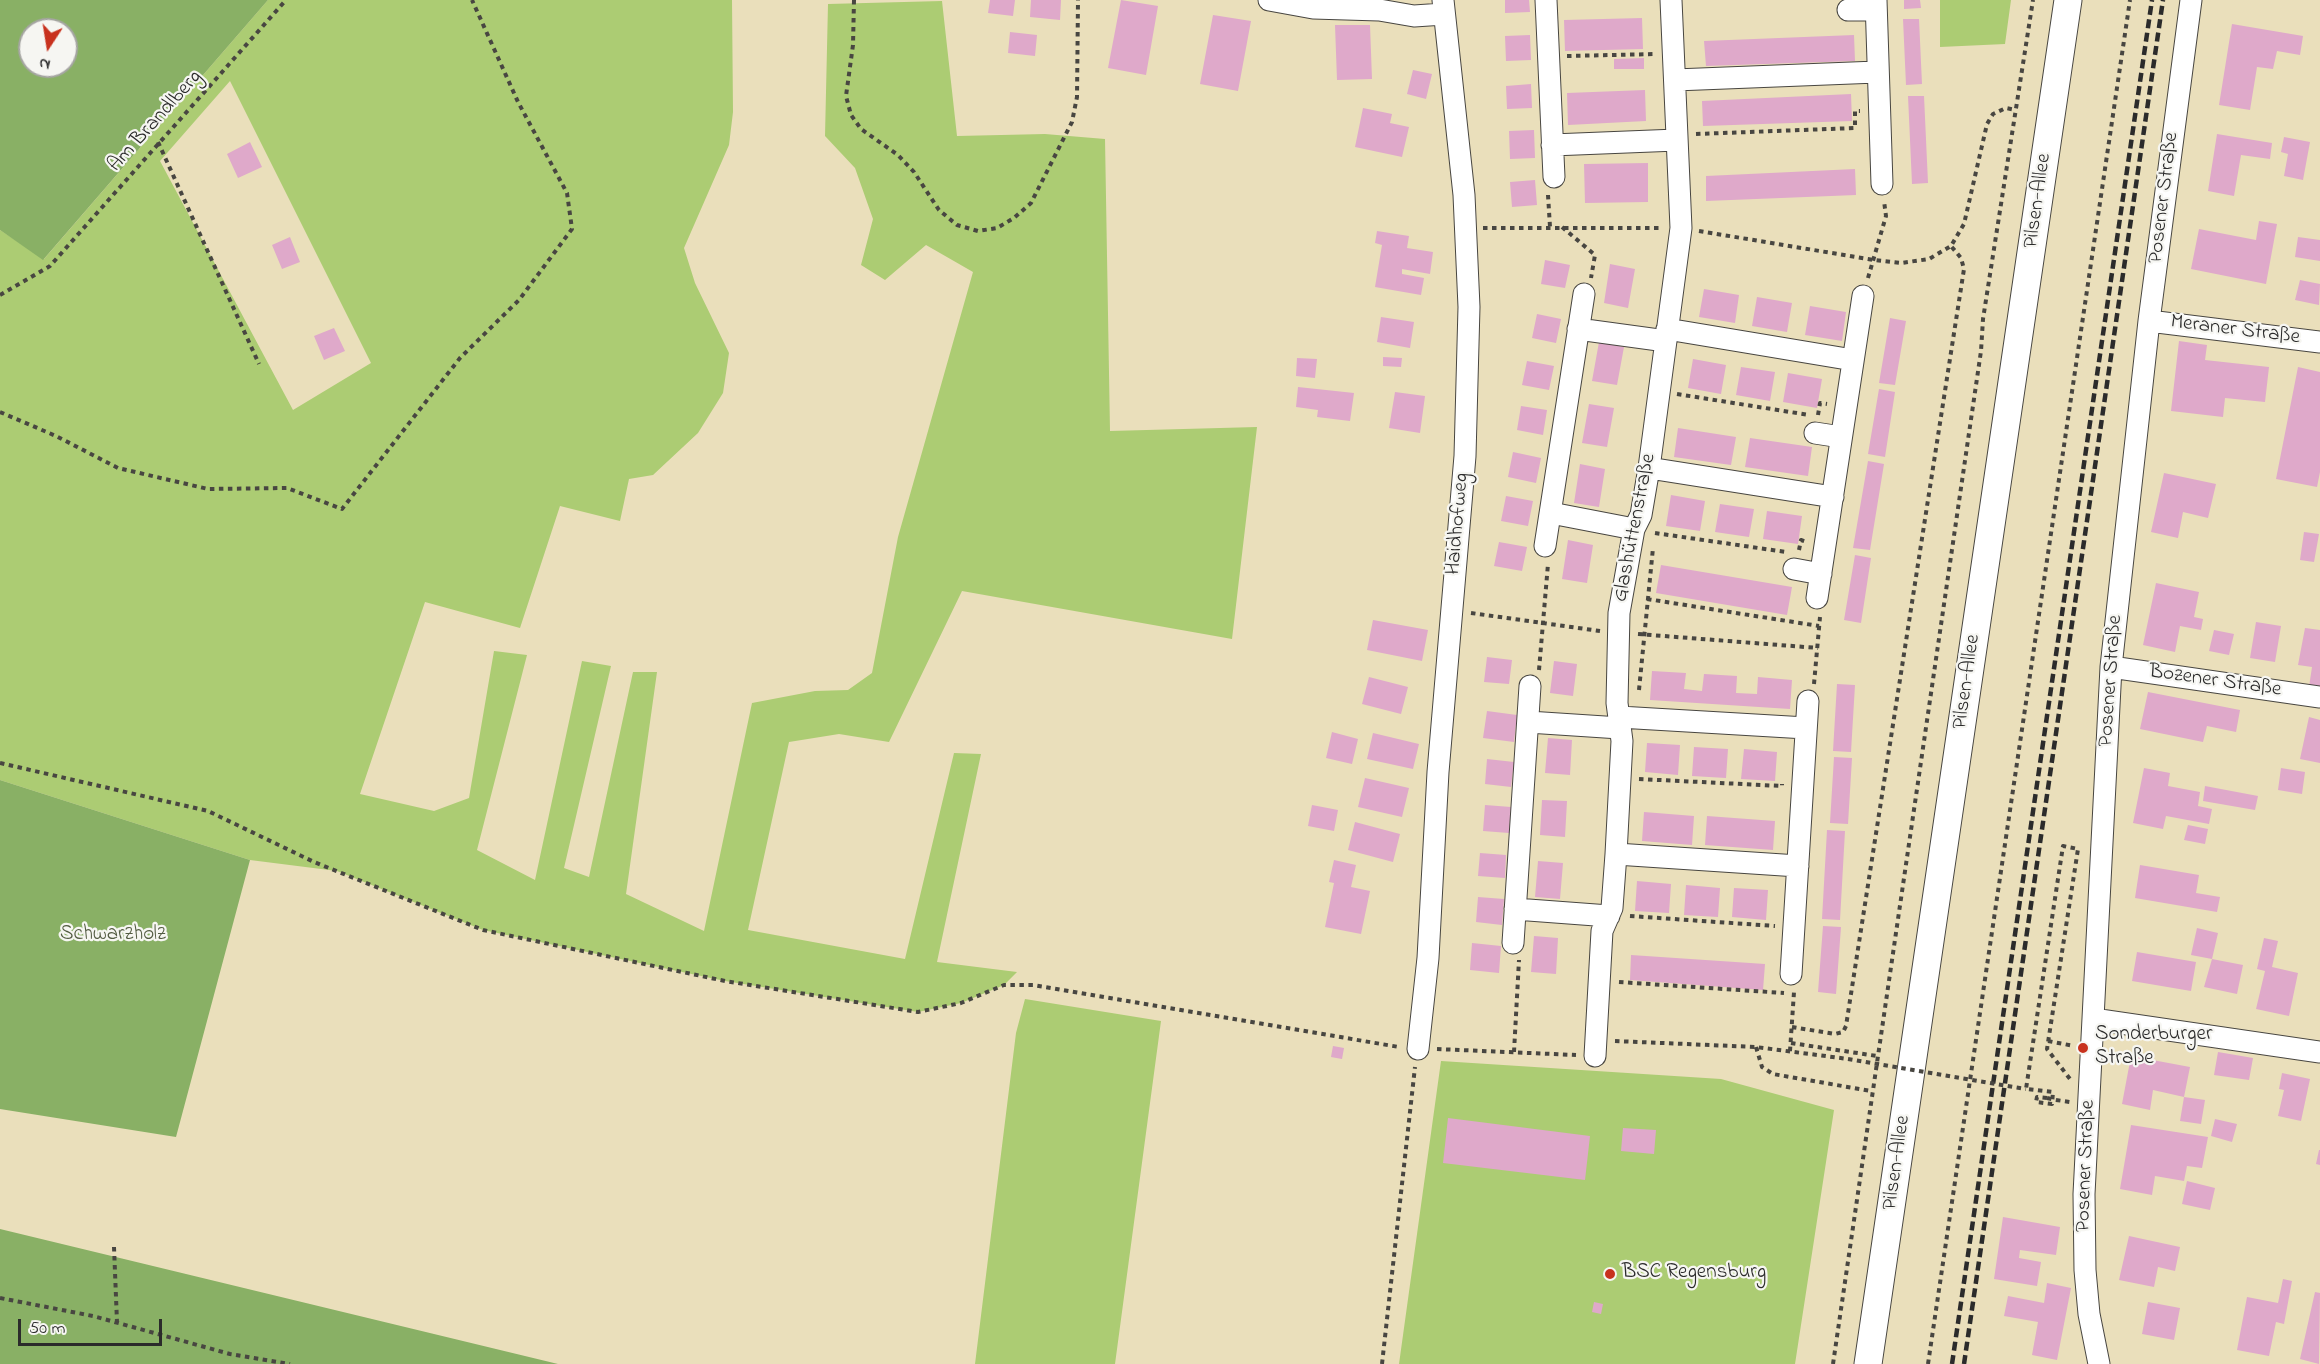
<!DOCTYPE html>
<meta charset="utf-8">
<style>
body{margin:0}
#map{position:relative;width:2320px;height:1364px;overflow:hidden;background:#eadfbb;font-family:"Indie Flower",sans-serif}
canvas{display:block}
.north{position:absolute;left:18px;top:18px;width:60px;height:60px;box-sizing:border-box;background:#f6f6f2;border:2px solid #a5a5a2;border-radius:50%;rotate:192deg;font-size:16px;font-weight:700;line-height:24px;text-align:center;color:#2b2b2b}
.north::after{content:'';display:block;margin:auto;width:21px;height:27px;background:#c8321e;clip-path:polygon(50% 0,100% 100%,50% 72%,0 100%)}
.scale{position:absolute;left:18px;top:1319px;width:144px;height:27px;box-sizing:border-box;border:3px solid #2b2b2b;border-top:0;padding-left:8px;font-size:18px;line-height:21px;white-space:nowrap;color:#2b2b2b;-webkit-text-stroke:4px #f6f6f2;paint-order:stroke}
</style>
<div id="map">
<canvas width="2320" height="1364"></canvas>
<div class="north">N</div>
<div class="scale">50 m</div>
</div>
<script>
const ctx = document.querySelector('canvas').getContext('2d');
ctx.lineJoin = 'round';
function fill(path, color) {
  ctx.fillStyle = color;
  ctx.fill(path, 'evenodd');
}
function toPath(rows) {
  const path = new Path2D();
  for (const r of rows) {
    path.moveTo(r[0], r[1]);
    for (let i = 2; i < r.length; i += 2) path.lineTo(r[i], r[i + 1]);
  }
  return path;
}
function strokePath(path, color, width, dash) {
  ctx.strokeStyle = color;
  ctx.lineWidth = width;
  ctx.lineCap = dash ? 'butt' : 'round';
  ctx.setLineDash(dash || []);
  ctx.stroke(path);
}
function drawText(font, color, halo, rows, align = 'center') {
  ctx.font = font + ' "Indie Flower",sans-serif';
  ctx.lineWidth = 4.5;
  ctx.setLineDash([]);
  ctx.textBaseline = 'middle';
  ctx.strokeStyle = halo;
  ctx.fillStyle = color;
  for (const [text, x, y, turn = 0] of rows) {
    ctx.save();
    ctx.translate(x, y);
    ctx.rotate((+turn || 0) * Math.PI / 180);
    ctx.textAlign = isNaN(turn) ? turn : align;
    if (halo) ctx.strokeText(text, 0, 0);
    ctx.fillText(text, 0, 0);
    ctx.restore();
  }
}
const green = toPath([
 [268,0,732,0,733,112,729,145,684,248,695,283,729,353,723,393,698,433,653,475,629,479,620,521,560,506,520,628,425,602,360,794,434,811,469,798,494,651,527,655,477,850,535,880,582,661,611,666,564,868,589,877,633,672,657,672,626,894,704,931,752,703,815,691,848,690,872,673,898,537,973,272,926,245,885,280,861,265,873,219,855,168,825,136,828,4,942,1,957,136,1045,134,1105,139,1110,431,1257,427,1232,639,962,591,889,742,839,734,789,742,748,930,905,959,954,753,981,754,937,962,1017,972,1004,985,961,1003,918,1012,725,981,483,930,337,871,250,860,0,780,0,230,44,259],
 [230,81,371,363,293,410,160,161],
 [1940,0,2011,0,2005,44,1940,47],
 [1025,999,1161,1021,1115,1364,975,1364,1016,1033],
 [1441,1061,1721,1079,1834,1110,1795,1364,1399,1364]
]);
const forest = toPath([
 [0,0,268,0,43,260,0,230],
 [30,30,66,30,66,66,30,66],
 [0,780,250,860,176,1137,0,1109],
 [0,1229,558,1364,0,1364]
]);
const building = toPath([
 [990,0,1015,0,1013,16,988,13],
 [1031,0,1061,0,1060,20,1030,17],
 [1121,0,1158,6,1146,75,1108,68],
 [1505,0,1529,0,1530,12,1505,13],
 [1904,0,1920,0,1921,8,1904,9],
 [1213,15,1251,21,1238,91,1200,84],
 [1642,18,1643,49,1565,51,1564,20],
 [1903,19,1919,19,1922,84,1906,85],
 [2232,24,2303,36,2300,55,2277,51,2273,69,2257,67,2250,110,2219,105],
 [1335,25,1370,25,1372,79,1337,80],
 [1010,32,1037,35,1035,56,1008,53],
 [1530,35,1531,60,1506,61,1505,36],
 [1854,35,1855,61,1706,66,1704,41],
 [1644,58,1644,69,1614,69,1614,59],
 [1413,70,1432,74,1426,99,1407,94],
 [1531,84,1532,108,1507,109,1506,86],
 [1645,90,1646,121,1568,125,1567,93],
 [1851,94,1852,121,1703,126,1702,101],
 [1908,96,1924,96,1928,183,1912,184],
 [1363,108,1392,114,1390,123,1409,127,1402,157,1355,147],
 [1534,130,1535,158,1510,159,1509,131],
 [2217,134,2272,143,2270,159,2241,155,2234,196,2208,191],
 [2284,137,2310,142,2303,180,2284,176,2288,154,2281,152],
 [250,142,262,167,238,178,227,154],
 [1648,163,1648,202,1585,203,1584,164],
 [1855,169,1856,195,1706,201,1706,176],
 [1535,180,1537,205,1512,207,1510,182],
 [2259,221,2277,224,2266,284,2191,269,2199,229,2256,240],
 [1377,231,1409,236,1407,248,1433,252,1430,274,1402,269,1402,274,1424,278,1421,295,1375,287,1382,245,1375,243],
 [290,237,300,262,282,269,272,245],
 [2298,237,2320,240,2320,261,2295,257],
 [1545,260,1570,265,1565,288,1541,284],
 [1610,264,1635,269,1628,308,1604,303],
 [2300,280,2320,284,2319,305,2295,300],
 [1704,289,1739,295,1735,323,1699,317],
 [1757,297,1792,303,1787,332,1752,326],
 [1810,306,1846,312,1842,341,1805,335],
 [1537,314,1561,319,1556,343,1532,338],
 [1381,317,1414,322,1410,348,1377,342],
 [1890,318,1906,321,1895,385,1879,383],
 [334,328,345,351,324,360,314,336],
 [2179,341,2207,345,2205,360,2269,367,2265,402,2225,398,2223,417,2171,411],
 [1599,342,1624,347,1617,385,1592,381],
 [1383,357,1402,358,1401,367,1383,366],
 [1297,358,1317,359,1315,378,1296,376],
 [1693,359,1726,365,1721,394,1688,388],
 [1527,361,1554,366,1549,390,1522,385],
 [1741,367,1775,372,1770,401,1736,395],
 [2298,367,2320,372,2320,472,2317,487,2276,479],
 [1788,373,1822,379,1817,408,1783,402],
 [1298,387,1354,393,1350,421,1317,417,1318,410,1296,407],
 [1879,389,1895,392,1885,457,1868,454],
 [1395,392,1425,396,1420,433,1389,428],
 [1589,404,1614,408,1607,447,1582,443],
 [1521,406,1547,410,1543,435,1517,430],
 [1678,428,1736,437,1731,465,1674,457],
 [1750,438,1812,447,1808,476,1745,467],
 [1513,452,1541,458,1536,483,1508,477],
 [1868,461,1884,464,1870,550,1853,548],
 [1580,464,1605,469,1599,507,1574,503],
 [2164,473,2216,484,2208,518,2183,512,2178,538,2151,532],
 [1671,495,1705,501,1700,531,1666,526],
 [1506,496,1533,501,1528,526,1501,521],
 [1720,504,1754,509,1749,537,1715,532],
 [1767,511,1802,516,1798,544,1763,539],
 [2304,532,2319,534,2314,562,2300,560],
 [1568,540,1593,545,1587,583,1562,579],
 [1499,542,1527,547,1522,571,1494,566],
 [1855,555,1871,558,1861,623,1844,620],
 [1661,565,1792,587,1787,615,1656,593],
 [2156,583,2199,592,2194,617,2203,619,2201,630,2180,626,2175,652,2143,645],
 [1373,620,1428,630,1422,661,1367,650],
 [2256,622,2281,626,2275,662,2250,658],
 [2305,628,2320,630,2320,689,2309,687,2312,667,2298,665],
 [2214,630,2234,634,2229,655,2209,651],
 [1487,657,1512,660,1509,684,1484,682],
 [1554,661,1577,664,1573,696,1550,693],
 [1652,671,1686,673,1684,689,1702,691,1704,674,1737,676,1736,693,1757,694,1758,677,1792,680,1790,709,1650,700],
 [1369,677,1408,687,1401,714,1362,704],
 [1837,684,1855,685,1851,752,1833,751],
 [2148,692,2240,710,2236,732,2207,726,2203,742,2140,729],
 [1487,711,1517,715,1514,742,1483,738],
 [2309,717,2320,720,2320,763,2300,759],
 [1332,732,1358,739,1352,764,1326,758],
 [1373,733,1419,744,1413,769,1367,759],
 [1548,738,1572,740,1570,775,1545,773],
 [1647,743,1680,745,1678,775,1645,772],
 [1694,747,1728,749,1726,778,1692,776],
 [1744,749,1777,752,1775,781,1741,779],
 [1834,757,1852,758,1848,824,1830,823],
 [1487,759,1514,762,1511,787,1485,784],
 [2144,768,2170,773,2168,786,2200,792,2198,806,2212,809,2209,824,2166,816,2163,829,2133,823],
 [2281,768,2305,772,2302,794,2278,790],
 [1365,778,1409,788,1402,817,1358,807],
 [2205,786,2258,796,2255,810,2203,801],
 [1542,800,1567,801,1565,837,1540,835],
 [1312,805,1338,810,1334,831,1308,826],
 [1485,805,1511,807,1509,833,1483,831],
 [1644,812,1694,816,1692,845,1642,841],
 [1707,816,1775,821,1773,850,1705,845],
 [1355,822,1400,834,1393,862,1348,850],
 [2188,825,2208,829,2205,844,2184,840],
 [1827,830,1845,831,1840,920,1822,919],
 [1480,853,1506,855,1505,878,1478,876],
 [1334,860,1356,865,1351,887,1370,891,1361,934,1325,927,1334,883,1329,882],
 [1538,861,1563,863,1560,899,1535,897],
 [2140,865,2199,875,2196,893,2220,897,2217,912,2135,898],
 [1637,881,1671,884,1669,913,1635,911],
 [1686,885,1720,888,1718,917,1684,915],
 [1734,888,1768,890,1766,920,1732,917],
 [1478,897,1504,899,1502,925,1476,922],
 [1823,926,1841,927,1836,994,1818,992],
 [2197,928,2218,933,2212,959,2191,955],
 [1534,936,1558,938,1556,974,1531,972],
 [2264,938,2278,941,2272,967,2298,973,2289,1016,2256,1009,2265,971,2257,969],
 [1472,943,1501,946,1499,973,1470,970],
 [2137,952,2196,962,2191,991,2132,981],
 [1631,955,1765,964,1763,990,1630,980],
 [2212,959,2243,965,2237,994,2204,987],
 [1333,1046,1344,1048,1342,1059,1331,1057],
 [2218,1052,2253,1058,2249,1080,2214,1075],
 [2131,1056,2190,1067,2184,1097,2153,1090,2150,1110,2122,1104],
 [2282,1073,2310,1079,2301,1121,2278,1116,2284,1090,2279,1089],
 [2184,1097,2205,1100,2201,1124,2180,1121],
 [1448,1118,1590,1136,1585,1180,1443,1163],
 [2215,1119,2237,1124,2232,1142,2211,1136],
 [2131,1125,2208,1137,2202,1168,2187,1166,2184,1181,2155,1176,2152,1195,2120,1189],
 [1623,1128,1656,1130,1654,1154,1621,1151],
 [2319,1150,2320,1150,2320,1165,2316,1164],
 [2187,1181,2215,1188,2210,1210,2182,1204],
 [2003,1217,2060,1227,2056,1255,2020,1250,2019,1258,2041,1262,2037,1286,1994,1279],
 [2129,1236,2180,1247,2175,1271,2158,1267,2154,1287,2119,1280],
 [2283,1279,2292,1281,2284,1324,2276,1322,2269,1356,2237,1350,2247,1297,2278,1303],
 [2047,1283,2071,1288,2057,1360,2032,1355,2038,1322,2004,1316,2008,1296,2044,1303],
 [2315,1292,2320,1293,2319,1364,2300,1359],
 [1594,1302,1603,1304,1601,1314,1592,1312],
 [2148,1302,2180,1308,2174,1340,2142,1334]
]);
const path = toPath([
 [854,0,853,45,846,96,851,115,861,129,898,155,914,172,939,210,957,225,978,231,997,228,1014,218,1031,203,1072,122,1077,97,1078,0],
 [1567,56,1656,54],
 [1696,134,1855,128,1855,111,1860,111],
 [158,142,259,364],
 [1548,195,1550,227],
 [1562,227,1595,255,1591,278],
 [1483,228,1662,228],
 [1699,231,1874,260,1901,263,1929,259,1951,246,1964,224,1987,124,1993,114,2006,108,2016,110],
 [1868,278,1886,216,1884,201],
 [0,295,50,266,286,0],
 [1677,394,1809,415],
 [0,412,56,436,118,468,208,489,287,488,342,509,460,358,519,300,572,229,567,193,518,102,472,0],
 [1818,415,1820,403,1827,404],
 [1655,533,1786,552],
 [1799,550,1801,540,1807,542],
 [1647,599,1819,626],
 [1471,613,1600,631],
 [1638,634,1818,648],
 [1539,670,1548,564],
 [1814,684,1820,617],
 [1639,690,1653,548],
 [0,763,208,811,314,862,483,930,725,981,918,1012,961,1003,1004,985,1033,985,1399,1047],
 [1639,779,1782,786,1782,784],
 [1630,916,1775,926],
 [1619,982,1784,993],
 [1792,1027,1835,1034,1843,1032,1846,1026,1964,269,1961,258,1951,246],
 [1615,1041,1756,1047,1848,1059],
 [2048,1041,2074,1046],
 [1791,1043,1877,1056],
 [1756,1047,1762,1067,1773,1074,1871,1091],
 [1437,1049,1576,1055],
 [1790,1051,1794,992],
 [1514,1052,1519,960],
 [2047,1098,2037,1097,2036,1102,2052,1104,2053,1092,2026,1089,2063,846,2078,849,2047,1049,2070,1079],
 [2056,1100,2070,1102],
 [114,1247,117,1322],
 [0,1298,93,1316,230,1354,290,1364],
 [1382,1364,1415,1067],
 [1833,1364,1981,351,1983,319,2033,0],
 [1928,1364,2130,0]
]);
const minor = toPath([
 [1269,0,1313,8,1379,10,1414,16,1444,14],
 [1546,0,1554,177],
 [1876,0,1882,184],
 [1848,10,1876,10],
 [1675,80,1877,72],
 [1552,145,1677,140],
 [2149,321,2320,342],
 [1578,329,1666,341],
 [1667,329,1853,360],
 [1815,433,1841,437],
 [1649,468,1833,497],
 [1551,513,1634,529],
 [1545,546,1584,294],
 [1794,569,1821,574],
 [1817,598,1863,296],
 [2111,667,2320,697],
 [1619,717,1806,728],
 [1528,722,1620,728],
 [1616,854,1798,866],
 [1515,909,1609,916],
 [1513,943,1530,686],
 [1791,974,1808,701],
 [2093,1019,2320,1052],
 [1418,1049,1428,958,1438,772,1465,456,1469,307,1464,195,1443,0],
 [1595,1056,1602,931,1612,908,1616,854,1622,741,1617,703,1619,613,1634,529,1641,515,1649,468,1681,228,1671,0],
 [2099,1364,2089,1314,2085,1270,2084,1194,2111,667,2149,321,2191,0]
]);
const major = toPath([
 [1868,1364,2068,0]
]);
const rail = toPath([
 [1952,1364,2152,0],
 [1964,1364,2163,0]
]);
const pathBridge = toPath([
 [1848,1059,2026,1089],
 [2047,1098,2056,1100]
]);
const markers = [
 [2083,1048,6,"#c8321e"],
 [1610,1274,6,"#c8321e"]
];
const streetNames = [
 ["Am Brandlberg",156,122,-48],
 ["Posener Straße",2165,198,-83],
 ["Pilsen-Allee",2039,201,-82],
 ["Meraner Straße",2235,331,7],
 ["Haidhofweg",1459,524,-85],
 ["Glashüttenstraße",1636,528,-79],
 ["Posener Straße",2112,681,-86],
 ["Pilsen-Allee",1968,682,-82],
 ["Bozener Straße",2215,682,8],
 ["Pilsen-Allee",1898,1163,-82],
 ["Posener Straße",2087,1166,-88]
];
const parkNames = [
 ["Schwarzholz",113,936]
];
const poiNames = [
 ["Sonderburger",2095,1036],
 ["Straße",2095,1060],
 ["BSC Regensburg",1622,1274]
];
fill(green, '#accc73');
fill(forest, '#89b065');
fill(building, '#dfa9ca');
strokePath(minor, '#484641', 23);
strokePath(major, '#484641', 29);
strokePath(path, '#484641', 4, [4.5, 4.5]);
strokePath(minor, '#fff', 21);
strokePath(major, '#fff', 27);
strokePath(rail, '#2b2b2b', 4.5, [9, 4.5]);
strokePath(pathBridge, '#484641', 4, [4.5, 4.5]);
for (const [x, y, r, color] of markers) {
  const dot = new Path2D();
  dot.arc(x, y, r, 0, 2 * Math.PI);
  ctx.fillStyle = color;
  ctx.fill(dot);
  strokePath(dot, '#f6f6f2', 2);
}
drawText('21px', '#2b2b2b', '#f6f6f2', streetNames);
drawText('21px', '#525b41', '#f6f6f2', parkNames);
drawText('21px', '#2b2b2b', '#f6f6f2', poiNames, 'left');
</script>
